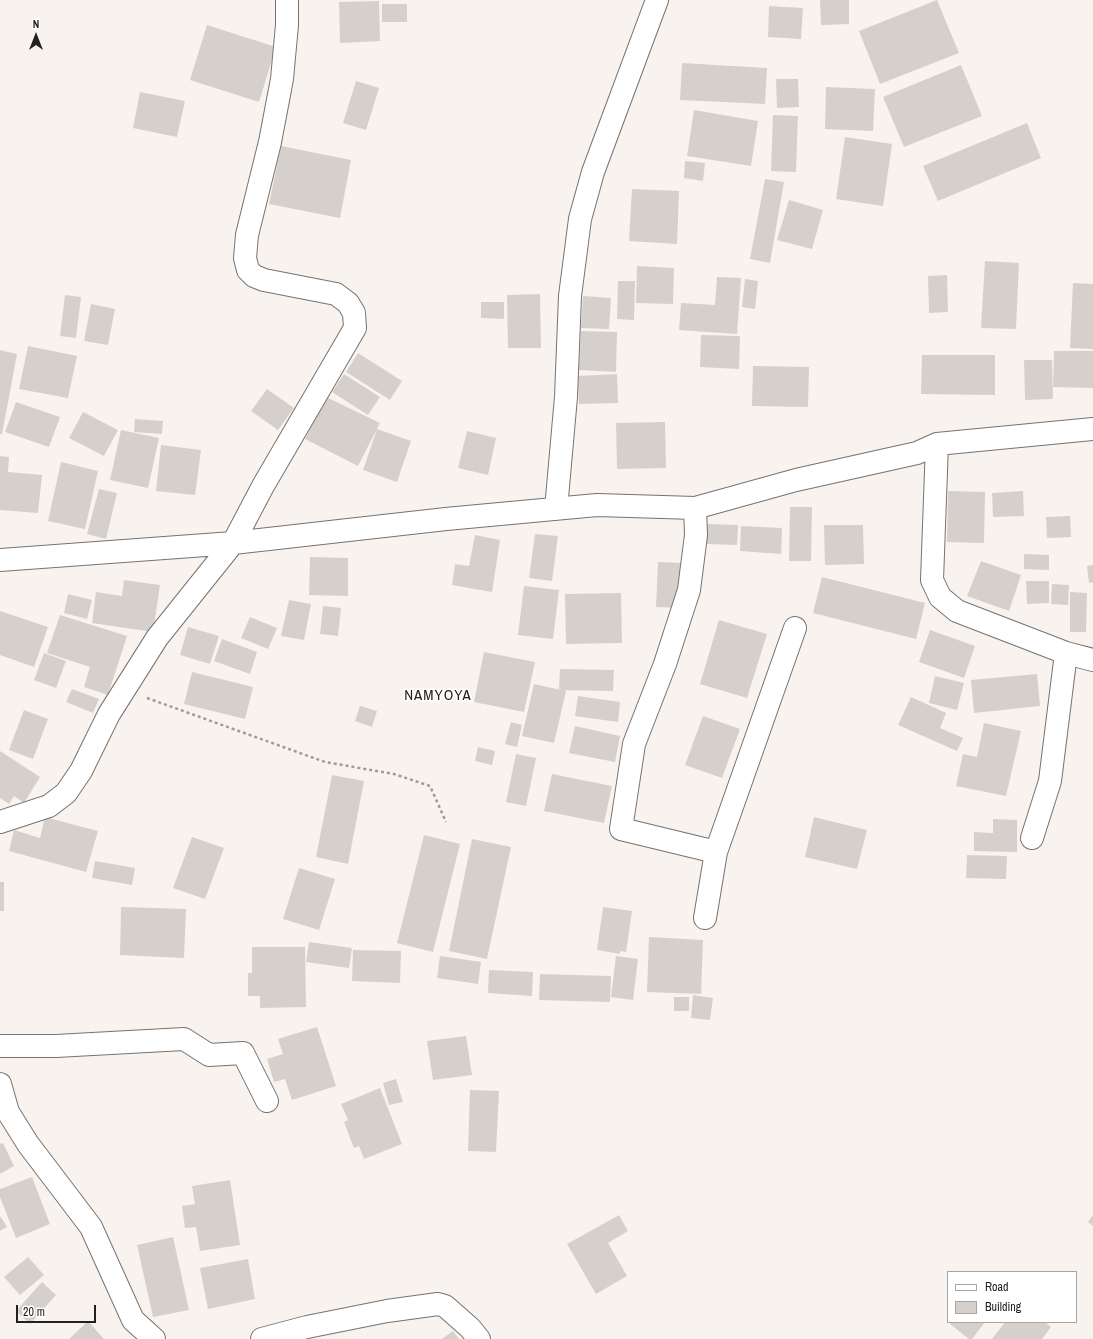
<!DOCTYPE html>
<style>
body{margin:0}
#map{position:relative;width:1093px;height:1339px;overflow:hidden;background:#f9f3ef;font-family:"Archivo Narrow",sans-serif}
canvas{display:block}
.legend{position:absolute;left:947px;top:1271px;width:130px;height:52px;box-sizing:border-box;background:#fff;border:1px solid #a7a6a5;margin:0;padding:5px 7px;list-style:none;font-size:12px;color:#23211f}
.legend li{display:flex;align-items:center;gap:8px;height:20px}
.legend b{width:20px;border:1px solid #a7a6a5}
.north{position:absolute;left:16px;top:16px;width:40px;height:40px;-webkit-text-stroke:3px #fff;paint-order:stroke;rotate:0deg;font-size:11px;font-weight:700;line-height:16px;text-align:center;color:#23211f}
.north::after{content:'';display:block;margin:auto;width:14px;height:18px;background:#23211f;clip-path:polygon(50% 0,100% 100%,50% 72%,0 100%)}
.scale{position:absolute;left:16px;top:1305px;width:80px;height:18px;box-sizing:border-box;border:2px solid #23211f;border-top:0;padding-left:5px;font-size:12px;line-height:14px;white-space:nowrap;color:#23211f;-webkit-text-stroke:3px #fff;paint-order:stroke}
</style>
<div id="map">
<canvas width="1093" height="1339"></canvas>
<ul class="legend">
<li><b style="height:5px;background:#fff"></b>Road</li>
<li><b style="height:11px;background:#d6d0cd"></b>Building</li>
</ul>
<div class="north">N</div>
<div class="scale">20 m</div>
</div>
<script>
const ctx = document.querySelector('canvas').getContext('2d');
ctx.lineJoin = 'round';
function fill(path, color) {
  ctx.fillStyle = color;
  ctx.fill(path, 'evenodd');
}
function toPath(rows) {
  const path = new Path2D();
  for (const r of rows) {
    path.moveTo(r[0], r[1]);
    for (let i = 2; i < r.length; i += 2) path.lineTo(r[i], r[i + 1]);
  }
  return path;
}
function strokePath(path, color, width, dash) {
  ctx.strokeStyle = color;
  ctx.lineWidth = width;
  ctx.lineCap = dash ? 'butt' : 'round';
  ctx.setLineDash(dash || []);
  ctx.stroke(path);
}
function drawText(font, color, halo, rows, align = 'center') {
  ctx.font = font + ' "Archivo Narrow",sans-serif';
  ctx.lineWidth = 3.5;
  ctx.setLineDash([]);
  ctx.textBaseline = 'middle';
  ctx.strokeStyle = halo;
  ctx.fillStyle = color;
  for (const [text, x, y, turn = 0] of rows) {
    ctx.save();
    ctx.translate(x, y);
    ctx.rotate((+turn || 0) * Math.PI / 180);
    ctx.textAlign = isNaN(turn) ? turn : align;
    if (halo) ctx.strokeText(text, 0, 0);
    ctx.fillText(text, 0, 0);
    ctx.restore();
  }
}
const building = toPath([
 [820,0,849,0,849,24,821,25],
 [937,0,959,53,880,84,859,31],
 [379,1,380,41,340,43,339,2],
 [382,4,407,4,407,22,382,22],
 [769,6,803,8,801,39,768,37],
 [207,25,276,47,259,102,190,80],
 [682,63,767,68,765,104,680,100],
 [961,65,982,116,904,147,883,97],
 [776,79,798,79,799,107,777,108],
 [356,81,379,88,366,130,343,123],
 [826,87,875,89,873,131,825,129],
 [140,92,185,101,177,137,133,128],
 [694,110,758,121,751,166,687,156],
 [773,115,798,116,796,172,771,171],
 [1027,123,1041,158,938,201,923,166],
 [845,137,892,144,883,206,836,199],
 [281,146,351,160,340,218,269,204],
 [685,161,705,163,703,181,684,178],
 [765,179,784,182,770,263,750,259],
 [632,189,679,191,677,244,629,241],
 [789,200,823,210,812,249,777,240],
 [985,261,1019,263,1016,329,981,328],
 [637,266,674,268,673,304,636,303],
 [947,275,948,312,929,313,928,276],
 [717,277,741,278,737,334,679,330,681,303,715,305],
 [745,279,758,281,755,309,742,307],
 [618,281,635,281,634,320,617,319],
 [1073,283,1093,284,1093,349,1070,348],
 [540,294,541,348,508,348,507,295],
 [65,295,81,297,76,338,60,336],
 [583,296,611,298,609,329,581,328],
 [481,302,504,302,504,319,481,318],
 [91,304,115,309,108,345,84,341],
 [581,331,617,332,616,372,579,370],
 [701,335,740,336,739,369,700,367],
 [28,346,77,356,68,398,19,389],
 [0,350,17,354,2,434,0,434],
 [1054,351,1093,351,1093,388,1053,387],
 [358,353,402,381,390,400,346,372],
 [922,355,995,355,995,395,921,394],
 [1024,360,1052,360,1053,399,1025,400],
 [753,366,809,367,808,407,752,406],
 [344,374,380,397,368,415,332,392],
 [617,374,618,403,579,404,578,376],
 [267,389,294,408,278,430,251,411],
 [326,397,380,423,358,466,305,439],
 [16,402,60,417,49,447,5,432],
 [83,412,118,430,104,456,69,438],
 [135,419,163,421,162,434,134,432],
 [665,422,666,468,617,469,616,423],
 [377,429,411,441,397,482,363,470],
 [121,430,159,438,148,488,110,480],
 [467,431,496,438,488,475,458,468],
 [161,445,201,450,195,495,156,491],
 [0,456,9,457,8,472,42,475,38,513,0,510],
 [61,462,98,471,85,529,48,521],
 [99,489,117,493,106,539,87,534],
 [948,491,985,492,984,543,947,542],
 [1023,491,1024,516,993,517,992,493],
 [790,507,812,507,811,561,789,561],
 [1070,516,1071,537,1047,538,1046,517],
 [707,524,738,525,737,545,706,544],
 [824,525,863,525,864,564,825,565],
 [741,526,782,528,781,554,740,551],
 [535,534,558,536,552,581,529,578],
 [475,535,500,540,492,592,452,585,455,564,469,566],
 [1024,554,1049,555,1049,570,1024,569],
 [310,557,348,558,348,596,309,595],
 [981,561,1021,575,1009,611,967,596],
 [658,562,681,563,679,608,656,607],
 [1093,565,1093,582,1089,583,1087,566],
 [822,577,925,603,916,639,813,613],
 [124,580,160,585,153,632,92,623,96,592,122,596],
 [1026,581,1049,581,1049,603,1027,604],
 [1052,584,1069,585,1068,605,1051,604],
 [524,586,559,590,553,639,518,635],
 [1070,592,1087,593,1086,632,1070,632],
 [621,593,622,643,566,644,565,594],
 [68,594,92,600,87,619,64,613],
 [289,600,311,604,304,640,281,636],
 [323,606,341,608,338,636,320,634],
 [0,611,48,627,34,667,0,655],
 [60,615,127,636,108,695,84,687,90,667,47,653],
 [250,617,277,628,268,649,241,638],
 [719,620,767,634,747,698,700,684],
 [188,627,219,636,210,664,180,655],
 [930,630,975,646,964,678,919,662],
 [222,639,257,652,250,674,214,661],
 [484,652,535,662,524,712,474,702],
 [44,653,66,661,56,688,34,680],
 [560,669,614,670,613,691,559,690],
 [192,672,253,687,245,719,184,704],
 [1037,674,1040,706,974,713,971,680],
 [935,676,964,683,957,710,929,703],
 [534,684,566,691,554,743,522,736],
 [72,689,99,699,93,713,66,702],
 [578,696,620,702,618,722,575,716],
 [911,697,946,713,940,728,963,738,957,751,898,725],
 [360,706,377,711,372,727,355,721],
 [24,710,48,719,33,759,9,750],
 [703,716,740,729,722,778,685,765],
 [511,722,522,725,517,747,505,744],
 [984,723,1021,731,1006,796,956,786,963,754,977,757],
 [575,726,620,736,615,762,569,753],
 [478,747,495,751,492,765,475,761],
 [0,751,40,777,24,803,14,796,9,804,0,798],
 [516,754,536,758,526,806,506,802],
 [552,774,612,786,604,823,544,811],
 [332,775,364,781,348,864,316,857],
 [45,817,98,831,86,872,9,851,14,830,40,838],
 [814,817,867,830,857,869,805,857],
 [993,819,1017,820,1017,852,974,851,974,832,993,833],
 [424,835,460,844,433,952,397,943],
 [192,837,224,848,205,899,173,888],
 [472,839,511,847,487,959,449,951],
 [967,855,1007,856,1006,879,966,878],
 [95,861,135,868,132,885,92,878],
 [299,868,335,879,319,930,283,919],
 [0,882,4,882,4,911,0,911],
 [121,907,186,909,184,958,120,955],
 [603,907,632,911,626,952,620,951,620,954,597,950],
 [649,937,703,940,701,994,647,992],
 [309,942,352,948,349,968,306,962],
 [252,947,305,947,306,1007,260,1008,260,996,248,996,248,973,252,973],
 [353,950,401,951,400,983,352,981],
 [440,956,481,962,478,984,437,978],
 [616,956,638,959,633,1000,611,997],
 [489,970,533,972,532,996,488,993],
 [540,974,611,976,610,1002,539,1000],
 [693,995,713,998,710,1020,691,1018],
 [674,997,689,997,689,1011,674,1011],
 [317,1027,336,1086,292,1100,285,1079,274,1082,267,1059,283,1054,278,1039],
 [466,1036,472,1075,433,1080,427,1041],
 [396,1079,403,1102,389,1105,383,1083],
 [380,1088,402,1144,364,1159,359,1146,354,1148,344,1122,348,1120,341,1104],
 [470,1090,499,1091,496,1152,468,1151],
 [3,1143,14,1166,0,1174,0,1144],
 [32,1177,50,1224,16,1238,0,1197,0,1189],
 [230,1180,240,1245,200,1251,196,1227,185,1228,182,1206,195,1204,192,1186],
 [619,1215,628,1231,608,1243,627,1276,596,1294,567,1244],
 [1093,1215,1093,1226,1088,1222],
 [0,1216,7,1227,0,1231],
 [173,1237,189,1310,153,1317,137,1245],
 [28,1257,44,1275,20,1295,4,1277],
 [248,1259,255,1299,208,1309,200,1268],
 [42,1282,56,1295,30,1324,16,1311],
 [88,1321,104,1339,69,1339],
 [952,1322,985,1322,972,1339,969,1339,950,1324],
 [1005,1322,1045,1322,1051,1327,1042,1339,992,1339],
 [453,1331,459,1339,442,1339]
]);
const path = toPath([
 [147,698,325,762,394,774,430,786,446,822]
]);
const minor = toPath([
 [937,444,932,580,940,597,957,611,1066,653,1093,660],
 [695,508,696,535,689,590,665,664,634,744,621,829,716,852,705,918],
 [556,509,566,397,570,296,580,219,593,172,657,0],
 [0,560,233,543,446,519,597,505,695,508,796,480,917,453,937,444,1093,429],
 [0,822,49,806,66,793,81,771,109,714,157,638,233,543,263,486,355,328,354,313,348,303,336,294,264,280,254,276,248,270,245,258,247,235,270,142,282,79,287,25,287,0],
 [1032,838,1050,781,1066,653],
 [716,852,795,628],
 [0,1046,56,1046,184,1039,209,1055,243,1053,267,1101],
 [0,1084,8,1112,28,1144,91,1227,133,1320,154,1339],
 [262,1339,307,1327,387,1311,438,1304,445,1306,453,1313,470,1328,479,1339]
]);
const quarterNames = [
 ["NAMYOYA",438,696]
];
fill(building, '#d6d0cd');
strokePath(minor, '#77726f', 24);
strokePath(path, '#9f9b97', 2.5, [3, 3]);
strokePath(minor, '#fff', 22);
ctx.letterSpacing = '1px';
drawText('15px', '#23211f', '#fff', quarterNames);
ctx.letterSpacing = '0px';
</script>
